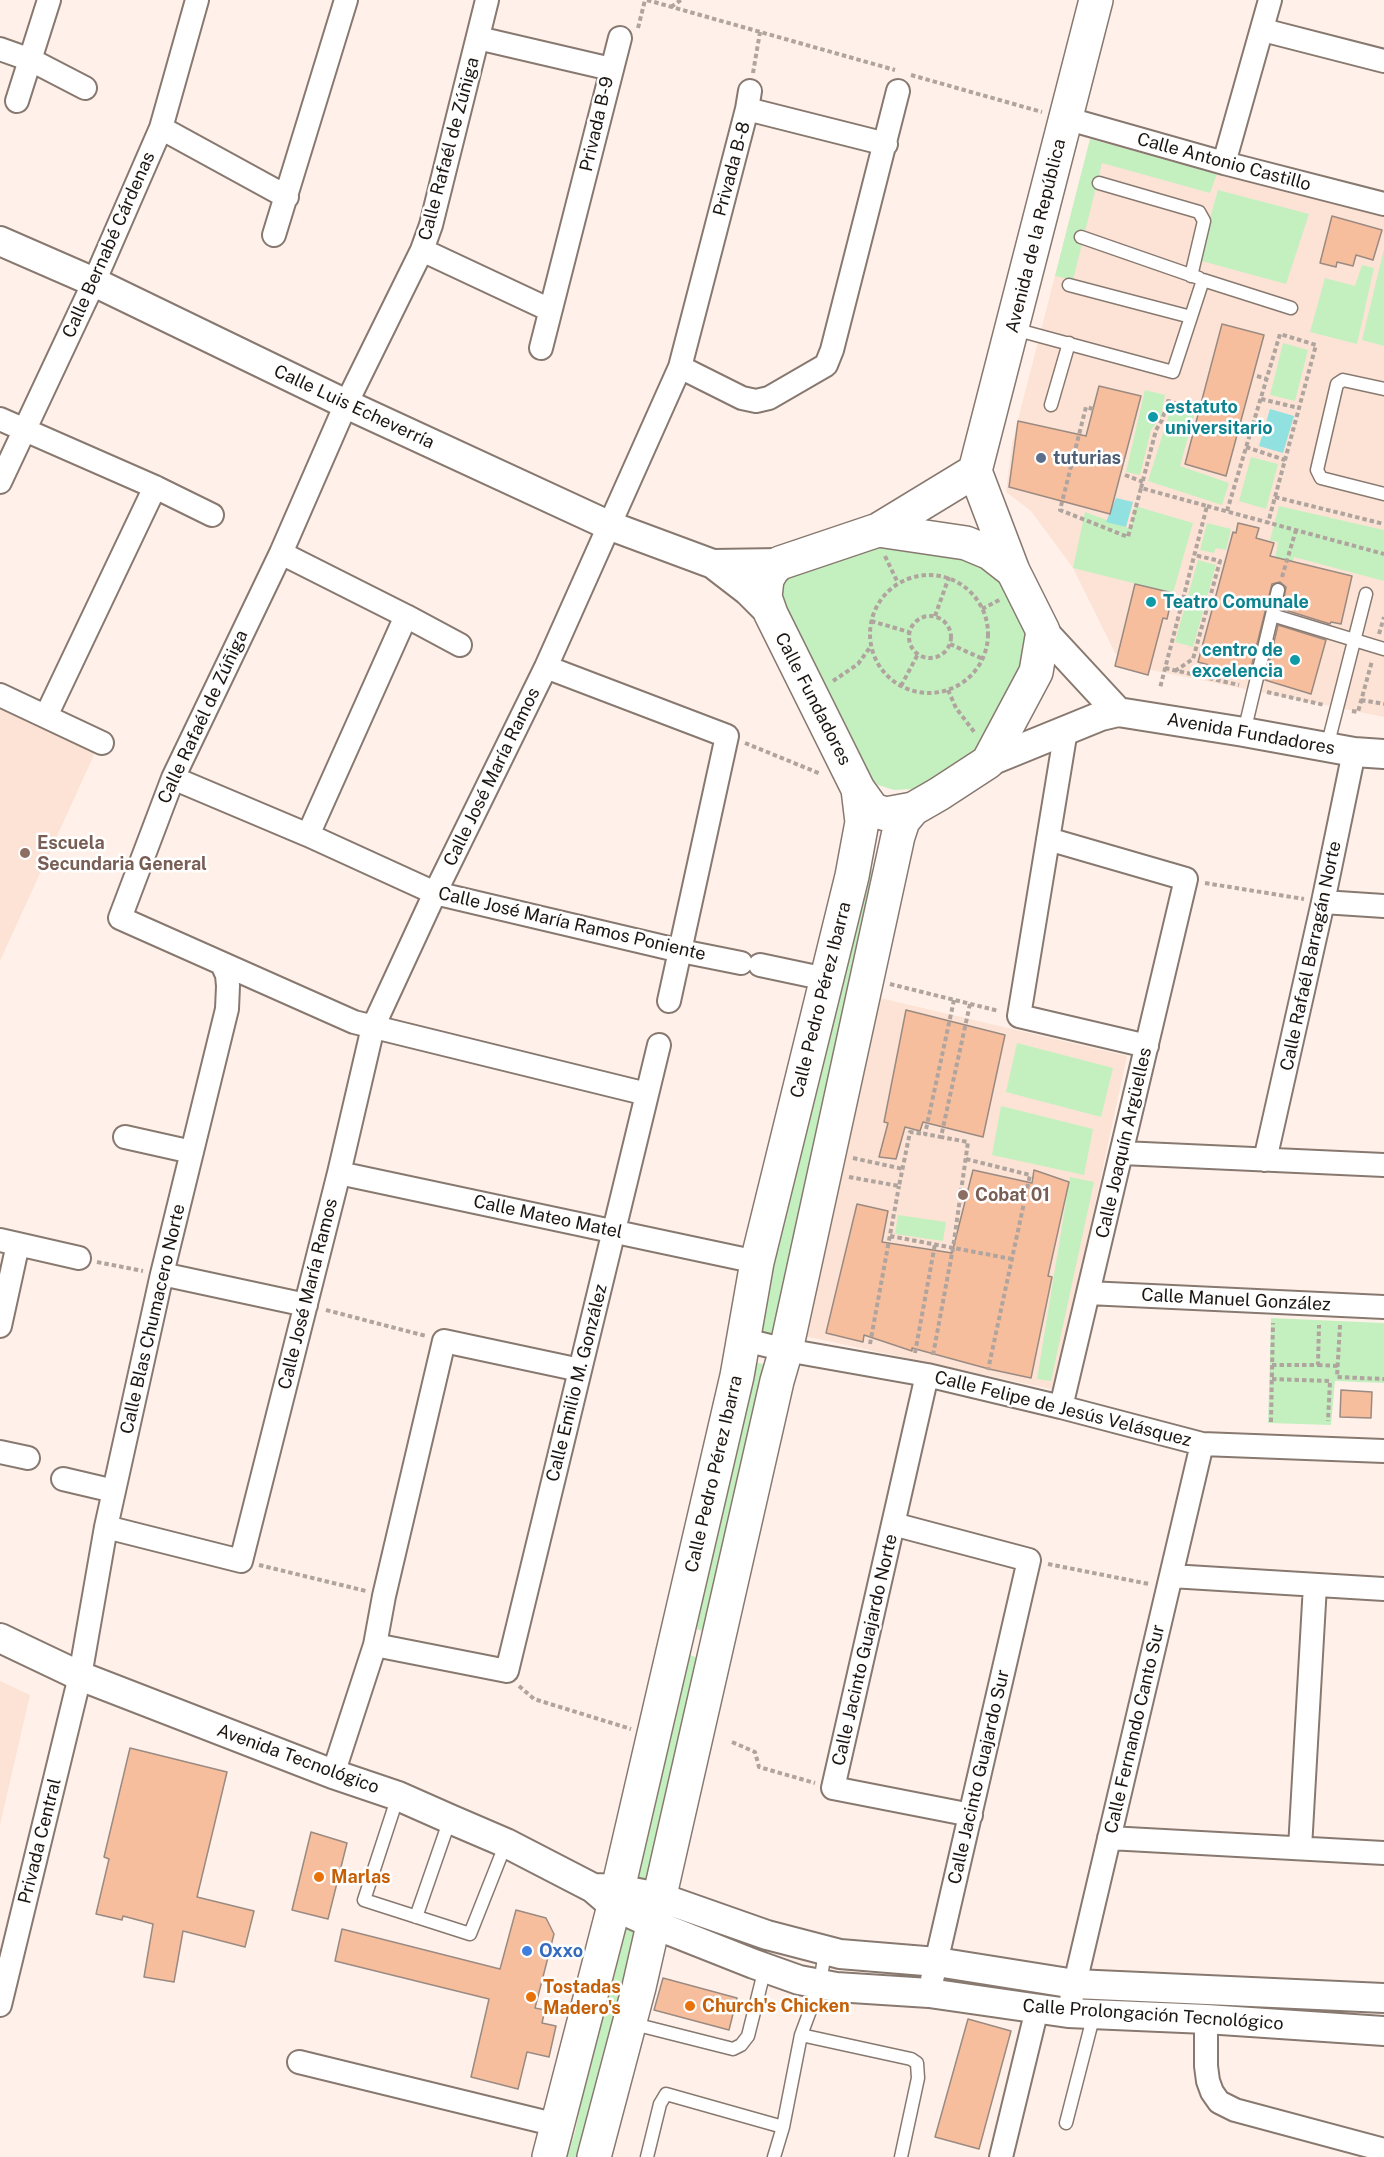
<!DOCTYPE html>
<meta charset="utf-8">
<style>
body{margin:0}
canvas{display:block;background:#fff1e9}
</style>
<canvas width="1384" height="2157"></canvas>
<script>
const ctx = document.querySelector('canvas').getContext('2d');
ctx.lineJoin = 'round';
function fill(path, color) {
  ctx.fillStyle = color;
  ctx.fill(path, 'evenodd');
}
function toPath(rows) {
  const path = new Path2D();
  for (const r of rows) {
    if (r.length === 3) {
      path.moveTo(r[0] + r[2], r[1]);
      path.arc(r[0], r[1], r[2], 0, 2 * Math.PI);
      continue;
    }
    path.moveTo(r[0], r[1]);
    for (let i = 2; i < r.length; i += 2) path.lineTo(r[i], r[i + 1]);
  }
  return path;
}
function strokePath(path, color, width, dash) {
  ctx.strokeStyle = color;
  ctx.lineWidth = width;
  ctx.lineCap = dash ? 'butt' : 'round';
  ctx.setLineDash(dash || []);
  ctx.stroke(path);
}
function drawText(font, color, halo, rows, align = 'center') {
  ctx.font = font + ' "Public Sans",sans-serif';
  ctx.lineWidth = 5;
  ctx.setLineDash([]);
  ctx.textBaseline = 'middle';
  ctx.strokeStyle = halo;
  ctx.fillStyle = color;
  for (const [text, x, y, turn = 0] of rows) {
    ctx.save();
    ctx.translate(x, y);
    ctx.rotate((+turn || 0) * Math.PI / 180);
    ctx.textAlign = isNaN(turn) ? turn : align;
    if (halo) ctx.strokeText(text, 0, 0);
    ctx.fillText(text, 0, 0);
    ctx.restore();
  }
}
const built = toPath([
 [1090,139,1384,216,1384,717,1151,670,1115,653,1073,568,1031,511,1006,492,1012,443],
 [0,703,99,744,0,961],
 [876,997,1127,1056,1055,1390,795,1334],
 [0,1681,30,1695,0,1825]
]);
const green = toPath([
 [1090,139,1217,174,1210,193,1102,163,1073,280,1055,276],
 [1218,190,1309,214,1286,284,1198,260],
 [1384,249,1384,346,1362,340],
 [1362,265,1374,268,1357,344,1310,332,1325,278,1355,286],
 [1283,343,1308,350,1295,401,1270,395],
 [1145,390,1165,395,1161,416,1151,430,1140,475,1126,472],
 [1171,408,1194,415,1180,466,1229,483,1222,505,1148,481],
 [1251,457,1278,464,1266,509,1239,501],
 [1135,506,1193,523,1173,593,1073,568,1085,512,1131,529],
 [1279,506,1384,530,1384,581,1294,557,1291,569,1274,565,1278,542,1270,540],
 [1207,523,1231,529,1226,550,1216,548,1214,553,1200,550],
 [922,541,1002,571,1036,650,982,745,929,781,912,789,894,790,878,785,863,768,770,589,772,576,856,545],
 [1198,560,1216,565,1193,647,1175,642],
 [869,868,877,873,778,1337,756,1330],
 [1017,1043,1113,1068,1101,1117,1006,1092],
 [1001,1106,1093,1129,1084,1175,992,1155],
 [1070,1177,1094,1182,1051,1381,1037,1379],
 [898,1215,946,1222,943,1241,895,1234],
 [1271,1318,1384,1323,1384,1383,1335,1381,1331,1425,1268,1423],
 [748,1361,773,1366,711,1634,688,1626],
 [681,1651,702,1660,654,1883,629,1877],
 [619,1921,647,1932,587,2157,567,2157,575,2132]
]);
const water = toPath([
 [1270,409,1294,416,1283,453,1259,446],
 [1116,498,1133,502,1126,527,1106,522]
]);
const building = toPath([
 [1332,216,1382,230,1373,260,1356,255,1353,266,1337,262,1336,267,1320,263,1332,216],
 [1222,324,1264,335,1226,476,1185,464,1222,324],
 [1099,386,1141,396,1110,514,1009,487,1018,421,1086,436,1099,386],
 [1238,523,1259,528,1256,538,1274,543,1270,556,1352,576,1341,624,1331,622,1330,624,1282,609,1286,587,1280,582,1272,584,1249,676,1198,662,1233,532,1236,533,1238,523],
 [1135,584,1173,593,1167,619,1163,618,1148,675,1115,666,1135,584],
 [1278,625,1326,640,1311,694,1265,680,1278,625],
 [906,1010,1005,1035,983,1137,923,1122,920,1131,905,1127,896,1159,879,1157,888,1123,884,1122,906,1010],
 [973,1170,1032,1183,1034,1170,1069,1182,1048,1276,1052,1277,1031,1378,989,1369,912,1348,912,1351,864,1335,863,1342,826,1333,857,1204,888,1211,882,1242,952,1253,973,1170],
 [1341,1390,1372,1392,1371,1418,1340,1417,1341,1390],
 [130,1748,227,1772,197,1897,254,1911,245,1947,183,1931,174,1982,144,1977,153,1924,123,1916,122,1920,96,1914,109,1859,104,1857,130,1748],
 [311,1832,347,1843,328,1919,292,1910,311,1832],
 [516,1910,546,1918,554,1934,535,2008,545,2010,542,2023,556,2026,549,2057,527,2052,518,2089,471,2077,489,1999,335,1961,342,1929,500,1969,516,1910],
 [663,1978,737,1998,729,2030,654,2010,663,1978],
 [968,2019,1011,2031,979,2149,935,2137,968,2019]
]);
const path = toPath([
 [647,0,895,70],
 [671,7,681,0],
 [638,28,645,0],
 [753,73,760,32],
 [911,75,1042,112],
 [1257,376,1267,379],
 [1261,399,1299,408],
 [1093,409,1086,407,1060,510,1128,537,1141,488,1207,506,1160,688],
 [1246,447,1285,460],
 [1125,475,1143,482],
 [1141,488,1156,430,1162,420,1168,401,1197,409],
 [1275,497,1384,524],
 [1207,506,1384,554],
 [1227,511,1280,334,1316,345,1268,523],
 [885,556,898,583],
 [929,634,59],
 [1282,577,1296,530],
 [982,609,1001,599],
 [935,616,949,577],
 [930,637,21],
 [871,621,909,632],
 [1379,634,1384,617],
 [950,644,983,659],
 [1165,668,1239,685],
 [1175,671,1193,659,1220,561,1194,555],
 [833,681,858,664,871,646],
 [901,686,918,654],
 [948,690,956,708,975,733],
 [1267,692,1324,705],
 [1361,700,1384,704],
 [1352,711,1358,712,1372,661],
 [745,743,821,774],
 [1205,883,1304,899],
 [890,984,999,1011],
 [954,1000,925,1134,941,1137,970,1004],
 [853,1158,903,1169],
 [966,1159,1030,1175,988,1370],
 [849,1177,899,1186,910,1132,924,1134],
 [890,1236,1012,1259],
 [97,1262,143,1271],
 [326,1310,426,1336],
 [1340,1325,1337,1377,1384,1379],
 [870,1344,899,1186],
 [915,1353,935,1244],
 [933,1355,953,1248,968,1142,941,1137],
 [1272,1365,1318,1365,1319,1325],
 [1318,1365,1338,1366],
 [1272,1379,1330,1381,1328,1421],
 [1271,1422,1273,1323],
 [1048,1564,1149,1584],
 [259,1565,366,1591],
 [519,1686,534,1699,631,1729],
 [732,1742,755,1752,759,1767,815,1783]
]);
const service = toPath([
 [1099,183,1199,212,1204,221,1191,276],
 [1081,237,1199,278],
 [1069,285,1191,317],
 [1014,329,1173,372,1203,280,1291,308],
 [1384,389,1343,380,1337,384,1317,470,1321,478,1384,494],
 [1051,405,1069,343],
 [1272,615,1384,649],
 [1244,732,1278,590],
 [1327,747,1366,594],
 [398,1796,364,1900,470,1934,506,1843],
 [416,1917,450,1819],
 [630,2023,733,2049,741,2045,748,2036,765,1968],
 [801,2035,911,2059,917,2063,918,2078,901,2157],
 [1066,2123,1094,2014],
 [647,2157,660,2104,666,2094,783,2127],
 [774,2157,783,2127,801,2035,820,1984,825,1951]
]);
const minor = toPath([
 [487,0,431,225,422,250,346,404,281,553,173,778,120,918,354,1022,647,1094],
 [1263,30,1384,61],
 [478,38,611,69],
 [0,49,31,60,85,88],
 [17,101,49,0],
 [747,109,886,144],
 [1065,118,1224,163,1384,204],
 [161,128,287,197],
 [1224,163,1270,0],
 [274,235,346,0],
 [422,250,550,310],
 [541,348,620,38],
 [680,367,742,398,756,401,769,398,826,365,832,350,898,91],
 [0,419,155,487,212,515],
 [0,482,94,282,161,128,197,0],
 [281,553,406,616,460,645],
 [546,667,727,736,669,1001],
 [0,695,102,743],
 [46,716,155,487],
 [1066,730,1019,1016,1147,1046],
 [173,778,308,835,435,893,681,951,741,963],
 [308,835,406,616],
 [1048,839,1186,879,1061,1407],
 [1323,902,1384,906],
 [760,965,826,979],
 [125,1137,192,1152],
 [1122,1153,1384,1165],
 [1265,1160,1323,902,1354,752],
 [339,1173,757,1262],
 [0,1240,79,1258],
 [162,1274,306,1305],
 [1088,1293,1384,1307],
 [0,1326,18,1244],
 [745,1340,786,1350,927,1375,1061,1407,1202,1444,1384,1451],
 [927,1375,833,1788,971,1815],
 [0,1452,28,1458],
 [63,1479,114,1491],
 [893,1524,1029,1560,929,1993],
 [106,1527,241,1561,339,1173,373,1027,435,893,546,667,680,367,747,109,750,91],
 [1171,1576,1384,1589],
 [375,1645,507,1671,659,1045],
 [333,1774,375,1645,384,1596,444,1341,580,1370],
 [1109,1838,1384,1853],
 [1300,1848,1315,1585],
 [0,2005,80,1676,106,1527,162,1274,227,1009,228,986,227,975,222,964],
 [1068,2013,1202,1444],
 [1206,2019,1206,2066,1208,2081,1212,2092,1219,2102,1235,2110,1384,2150],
 [299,2062,557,2125],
 [1001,2157,1037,2009]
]);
const tertiary = toPath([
 [0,241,94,282,346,404,608,525,713,564,748,591,771,614],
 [713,564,780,563],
 [1043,631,1118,712],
 [988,762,1101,716,1118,712,1244,732,1354,752,1384,754],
 [0,1638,80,1676,333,1774,398,1796,450,1819,506,1843,593,1888,614,1906,653,1924,754,1964,799,1980,836,1987,929,1993,1068,2013,1206,2019,1384,2031],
 [595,1888,617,1889,659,1897,767,1935,840,1954,937,1962,1075,1984,1384,1998]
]);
const secondary = toPath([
 [975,471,1013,571,1043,631,1036,672,988,762,939,794,913,809,886,814,873,810,858,789,771,614,765,597,767,579,773,569,780,563,878,530,966,543,990,553,1013,571],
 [975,471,1096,0],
 [878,530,975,471],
 [549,2157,614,1906,737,1376,757,1262,852,876,862,822,858,789],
 [594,2157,639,1987,777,1381,786,1350,898,836,903,821,913,809]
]);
const markers = [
 [1153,417,6,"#0f9aa8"],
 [1041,458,6,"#5c6f8a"],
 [1151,602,6,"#0f9aa8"],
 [1295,660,6,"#0f9aa8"],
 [25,853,6,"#8d6e63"],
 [963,1195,6,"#8d6e63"],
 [319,1877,6,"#e8710a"],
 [527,1951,6,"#3f7fe0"],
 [531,1997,6,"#e8710a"],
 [690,2006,6,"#e8710a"]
];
const streetNames = [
 ["Privada B-9",597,124,-77],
 ["Calle Rafaél de Zúñiga",449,149,-75],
 ["Calle Antonio Castillo",1224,162,15],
 ["Privada B-8",732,169,-75],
 ["Avenida de la República",1036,236,-76],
 ["Calle Bernabé Cárdenas",109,245,-66],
 ["Calle Luis Echeverría",354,407,25],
 ["Calle Fundadores",813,699,63],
 ["Calle Rafaél de Zúñiga",203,717,-65],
 ["Avenida Fundadores",1251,734,10],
 ["Calle José María Ramos",492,777,-64],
 ["Calle José María Ramos Poniente",572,924,13],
 ["Calle Rafaél Barragán Norte",1311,956,-78],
 ["Calle Pedro Pérez Ibarra",821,1000,-76],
 ["Calle Joaquín Argüelles",1124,1143,-77],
 ["Calle Mateo Matel",548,1217,12],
 ["Calle José María Ramos",308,1294,-76],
 ["Calle Manuel González",1236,1300,3],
 ["Calle Blas Chumacero Norte",153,1319,-77],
 ["Calle Emilio M. González",577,1383,-76],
 ["Calle Felipe de Jesús Velásquez",1063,1409,14],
 ["Calle Pedro Pérez Ibarra",714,1474,-77],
 ["Calle Jacinto Guajardo Norte",865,1650,-77],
 ["Calle Fernando Canto Sur",1135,1729,-77],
 ["Avenida Tecnológico",298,1759,20],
 ["Calle Jacinto Guajardo Sur",979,1777,-77],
 ["Privada Central",40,1841,-76],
 ["Calle Prolongación Tecnológico",1153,2015,4]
];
const cultureNames = [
 ["estatuto",1165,407],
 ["universitario",1165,428],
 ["Teatro Comunale",1163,602],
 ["centro de",1283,650,"right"],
 ["excelencia",1283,671,"right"]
];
const serviceNames = [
 ["tuturias",1053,458]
];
const educationNames = [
 ["Escuela",37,843],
 ["Secundaria General",37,864],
 ["Cobat 01",975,1195]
];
const foodNames = [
 ["Marlas",331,1877],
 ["Tostadas",543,1987],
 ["Madero's",543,2008],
 ["Church's Chicken",702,2006]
];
const shopNames = [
 ["Oxxo",539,1951]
];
fill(built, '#fce3d5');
fill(green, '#c4f0c0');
fill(water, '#90e1e0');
fill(building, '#f7be9e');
strokePath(building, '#9a8a81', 1.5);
strokePath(service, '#887970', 15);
strokePath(minor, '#887970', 26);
strokePath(tertiary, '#887970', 32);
strokePath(secondary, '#887970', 36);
strokePath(path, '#b0a49e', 4, [4.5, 3]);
strokePath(service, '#fff', 12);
strokePath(minor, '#fff', 22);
strokePath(tertiary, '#fff', 28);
strokePath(secondary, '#fff', 33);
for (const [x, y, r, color] of markers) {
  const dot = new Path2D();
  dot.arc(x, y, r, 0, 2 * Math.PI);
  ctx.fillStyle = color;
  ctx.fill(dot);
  strokePath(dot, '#fff', 2);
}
drawText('18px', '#1c1612', '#fff', streetNames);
drawText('bold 18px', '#0d838f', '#fff', cultureNames, 'left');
drawText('bold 18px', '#4e5e75', '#fff', serviceNames, 'left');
drawText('bold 18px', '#785e54', '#fff', educationNames, 'left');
drawText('bold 18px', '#c56008', '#fff', foodNames, 'left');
drawText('bold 18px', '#366cbe', '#fff', shopNames, 'left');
</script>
